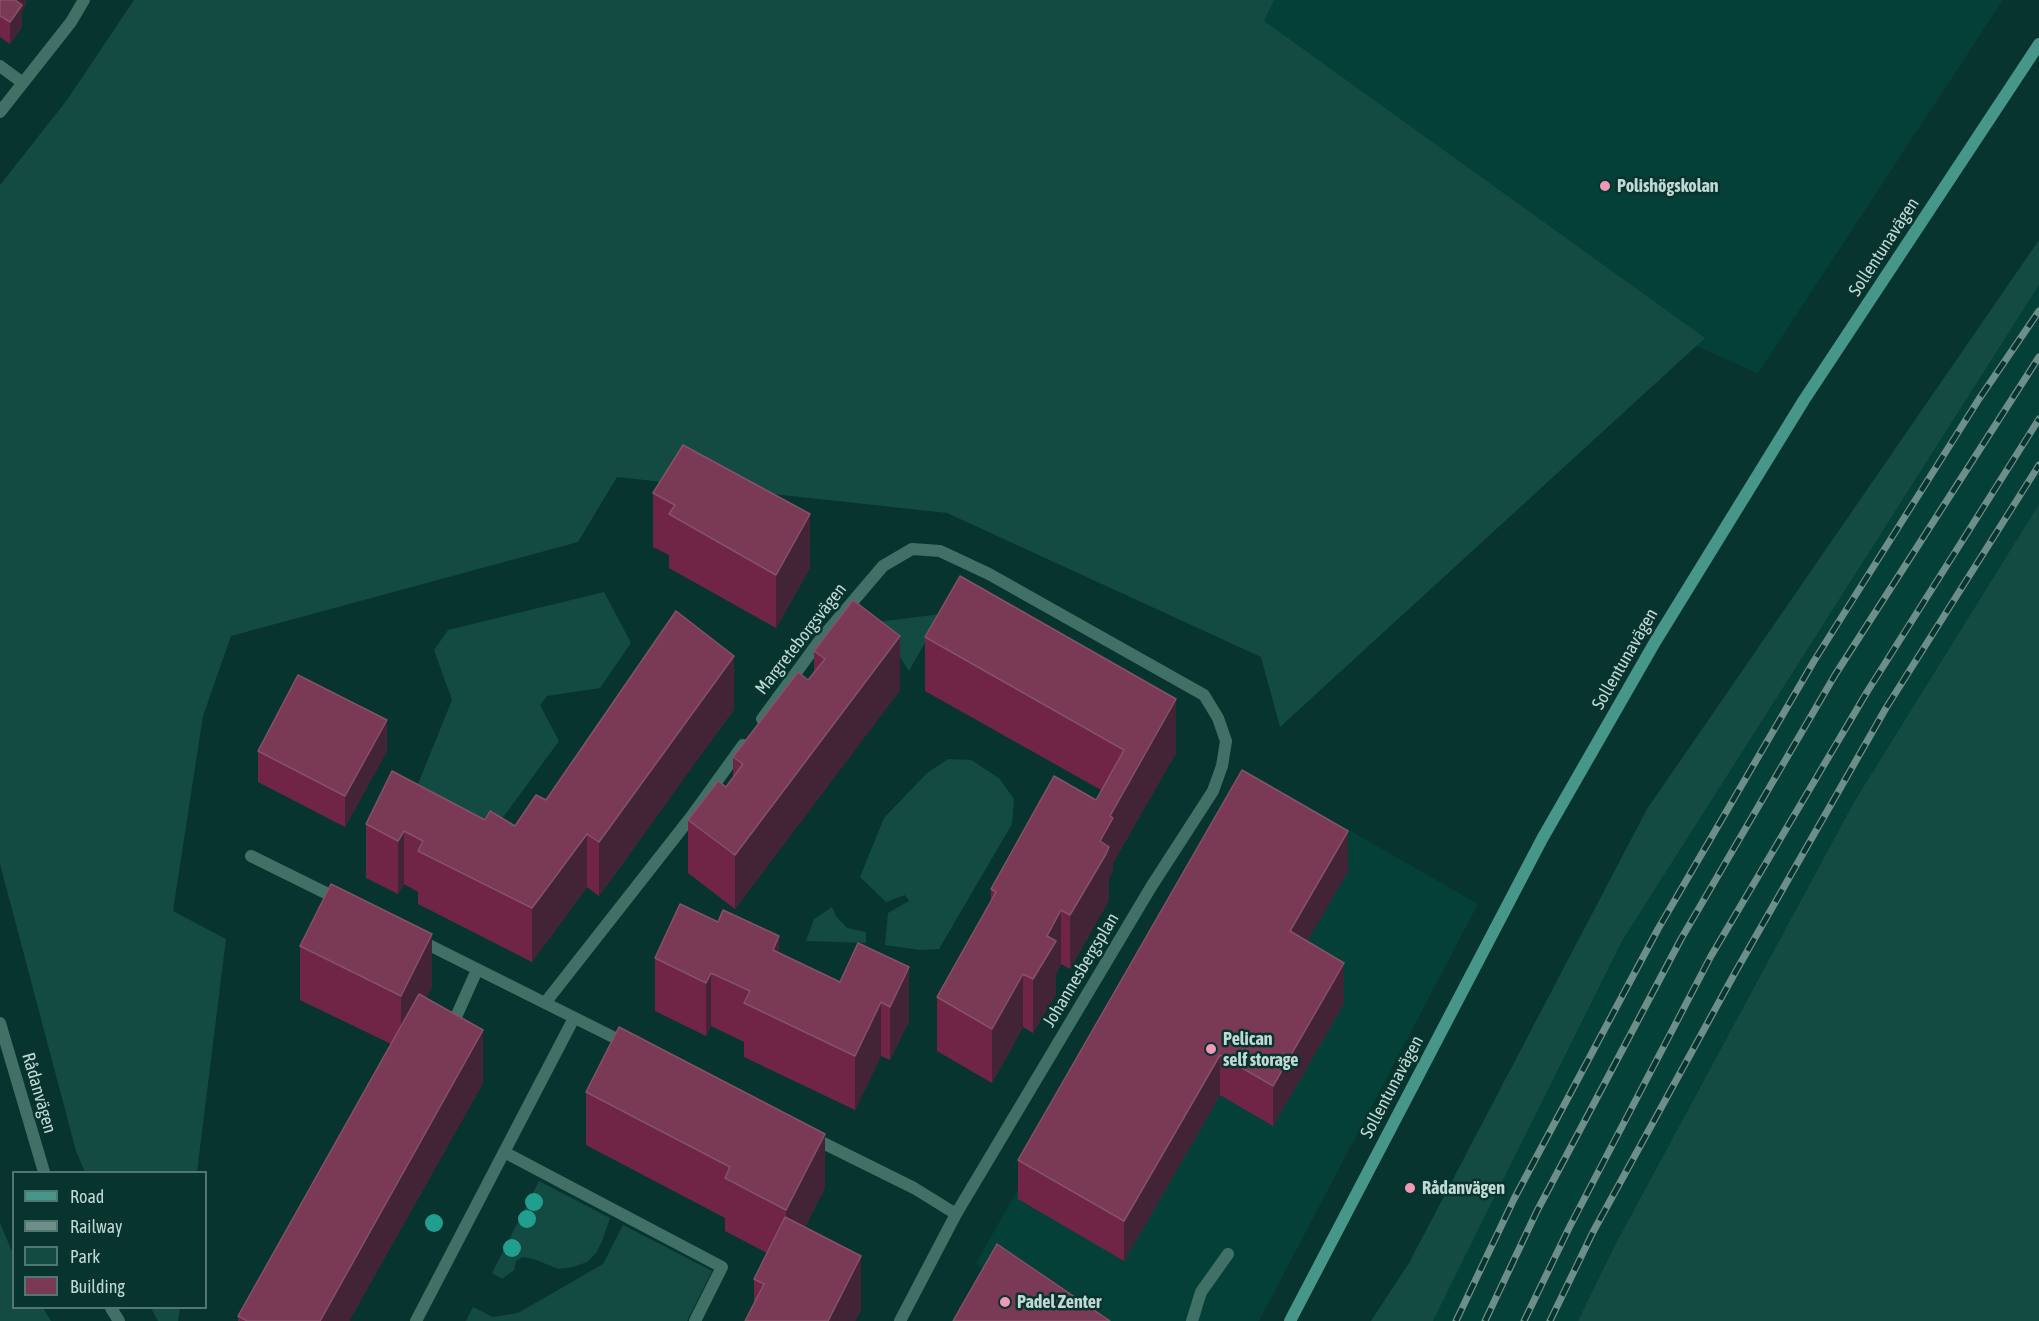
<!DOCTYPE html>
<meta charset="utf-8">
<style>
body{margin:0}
#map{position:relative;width:2039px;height:1321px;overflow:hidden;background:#07342e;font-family:"Asap Condensed",sans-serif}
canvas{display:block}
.legend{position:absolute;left:12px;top:1171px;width:195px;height:138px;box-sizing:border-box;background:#07342e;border:2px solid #527670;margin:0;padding:8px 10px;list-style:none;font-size:18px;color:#c2d8d3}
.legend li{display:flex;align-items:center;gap:12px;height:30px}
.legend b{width:30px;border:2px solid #527670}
</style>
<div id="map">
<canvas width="2039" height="1321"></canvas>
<ul class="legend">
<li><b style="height:8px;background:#469689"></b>Road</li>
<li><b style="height:8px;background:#6e8f89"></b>Railway</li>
<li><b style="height:16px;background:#134b43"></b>Park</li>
<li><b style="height:16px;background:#7a3955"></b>Building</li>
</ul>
</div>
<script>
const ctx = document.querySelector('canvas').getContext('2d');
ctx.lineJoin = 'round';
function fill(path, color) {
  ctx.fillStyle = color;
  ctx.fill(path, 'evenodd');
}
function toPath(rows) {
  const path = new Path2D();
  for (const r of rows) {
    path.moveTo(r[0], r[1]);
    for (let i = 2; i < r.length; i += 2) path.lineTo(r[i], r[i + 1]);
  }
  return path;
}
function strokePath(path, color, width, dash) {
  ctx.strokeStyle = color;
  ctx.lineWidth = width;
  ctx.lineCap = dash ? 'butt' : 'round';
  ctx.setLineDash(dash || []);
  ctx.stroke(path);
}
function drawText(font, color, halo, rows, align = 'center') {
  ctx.font = font + ' "Asap Condensed",sans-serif';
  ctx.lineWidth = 5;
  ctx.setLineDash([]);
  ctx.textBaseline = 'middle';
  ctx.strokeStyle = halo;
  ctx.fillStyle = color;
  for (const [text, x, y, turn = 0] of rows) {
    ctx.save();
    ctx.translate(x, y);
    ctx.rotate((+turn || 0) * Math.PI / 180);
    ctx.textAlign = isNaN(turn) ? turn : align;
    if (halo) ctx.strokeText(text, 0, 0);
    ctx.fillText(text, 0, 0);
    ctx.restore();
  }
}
const built = toPath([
 [901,0,2003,0,1758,373],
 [2039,285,2039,504,1854,802,1614,1247,1578,1321,1433,1321,1622,941],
 [1253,775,1478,904,1259,1321,1052,1321,997,1283,976,1263]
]);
const green = toPath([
 [134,0,1274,0,1264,21,1705,338,1280,727,1261,657,947,513,617,477,578,542,231,636,203,716,173,911,226,939,197,1172,85,1172,76,1151,0,864,0,185,67,100],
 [2039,240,2039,285,1622,941,1433,1321,1371,1321,1409,1263,1647,809],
 [2039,504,2039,1321,1578,1321,1614,1247,1854,802],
 [604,592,631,643,600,688,547,696,540,705,559,741,496,827,418,784,452,700,434,650,448,630],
 [941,614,909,671,877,622],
 [948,759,971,760,999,778,1014,799,1012,824,939,949,920,950,885,945,888,913,909,901,905,895,886,902,860,877,884,818,927,773],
 [832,907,836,916,847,928,866,932,866,943,806,941,814,919],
 [539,1181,610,1218,602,1241,597,1252,587,1262,573,1267,558,1269,534,1259,523,1257,516,1261,514,1270,502,1279,492,1273],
 [0,1223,13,1254,14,1308,43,1308,51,1321,0,1321],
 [623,1225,712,1271,687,1321,466,1321,473,1307,493,1317,518,1313,603,1264],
 [151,1308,180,1308,178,1321,158,1321]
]);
const lane = toPath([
 [451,1028,477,970],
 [504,1152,722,1267,695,1321],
 [416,1321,574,1018],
 [1192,1321,1201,1292,1228,1254]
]);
const street = toPath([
 [0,66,23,83],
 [0,112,71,22,84,0],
 [762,719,820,640,883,566,912,549,940,551,989,574,1204,695,1218,718,1226,741,1222,766,1213,791,1151,887,956,1214,900,1321],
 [251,856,340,900],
 [419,940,545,1003,691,817,743,745],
 [545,1003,627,1044],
 [0,1023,44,1172],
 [811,1137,914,1188,956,1214],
 [111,1308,119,1321]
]);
const secondary = toPath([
 [1290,1321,1542,839,1655,642,1804,400,2039,44]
]);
const rail = toPath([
 [1456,1321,1514,1199,1658,929,1814,661,1979,399,2039,311],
 [1485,1321,1537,1211,1681,939,1835,675,2039,357],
 [1524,1321,1570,1226,1711,956,1867,692,2039,419],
 [1550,1321,1593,1232,1736,971,1886,708,2039,465]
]);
const trees = [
 [534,1202],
 [527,1219],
 [434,1223],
 [512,1248]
];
const wall = toPath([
 [0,0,26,0,26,4,22,11,22,27,10,44,0,37],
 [653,493,810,568,776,628,669,568,669,555,653,547],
 [925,637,1176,753,1113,863,1113,871,1109,878,1109,900,1070,969,1061,964,1056,974,1056,994,1033,1033,1023,1027,992,1083,937,1051,937,997,991,901,991,889,1096,800,1101,790,925,691],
 [814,651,900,690,735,909,688,873,688,820,726,787,733,777,733,757,808,680,814,673],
 [734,709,599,896,587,887,532,962,418,904,418,892,404,884,398,894,366,878,366,824,485,820,515,826,546,800],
 [258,751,387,751,345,827,258,782],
 [1348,871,1307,941,1344,1003,1273,1126,1220,1095,1124,1261,1018,1199,1018,1160],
 [858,943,909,1021,890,1060,881,1056,855,1110,744,1057,744,1042,711,1026,706,1036,655,1011,655,958,779,953,840,982],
 [300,946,432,987,426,998,483,1083,349,1321,238,1321,238,1316,391,1044,300,1000],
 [586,1092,825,1188,805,1227,861,1310,855,1321,745,1321,754,1304,754,1279,767,1253,725,1231,725,1218,586,1145]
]);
const shadedWall = toPath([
 [14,0,26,0,26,4,22,11,22,27,10,44,10,22],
 [810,514,810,568,776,628,776,575],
 [900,636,900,690,735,909,735,855],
 [734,656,734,709,599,896,599,842],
 [1176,699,1176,753,1113,863,1113,871,1109,878,1109,900,1070,969,1070,915,1110,816],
 [387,720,387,751,345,827,345,796],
 [404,831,404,884,398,894,398,841],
 [1348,831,1348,871,1290,971,1290,931],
 [587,834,587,887,532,962,532,908],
 [1061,910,1061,964,1056,974,1056,994,1033,1033,1033,979,1047,936],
 [432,934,432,987,401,1049,401,996],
 [779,936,779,990,773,950],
 [1344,963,1344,1003,1273,1126,1273,1086],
 [909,967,909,1021,890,1060,890,1007],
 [711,973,711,1026,706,1036,706,983],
 [1023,974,1023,1027,992,1083,992,1029],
 [881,1002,881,1056,855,1110,855,1056],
 [483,1030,483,1083,349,1321,320,1321],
 [1220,1055,1220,1095,1124,1261,1124,1221],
 [825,1134,825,1188,786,1263,786,1210],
 [861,1256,861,1310,855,1321,828,1321]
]);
const building = toPath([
 [0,0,15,0,22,5,10,22,0,16,0,0],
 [683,445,810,514,776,575,669,514,675,505,653,493,683,445],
 [960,576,1176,699,1110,816,1113,818,1100,841,1109,847,1106,854,1070,915,1061,910,1047,936,1056,941,1033,979,1023,974,992,1029,937,997,996,892,991,889,1054,776,1096,800,1124,750,925,637,960,576],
 [853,600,900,636,735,855,688,820,718,781,726,787,743,764,733,757,798,672,808,680,817,669,825,659,814,651,853,600],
 [676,611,734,656,599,842,587,834,532,908,418,851,423,841,404,831,398,841,366,824,392,771,485,820,490,811,515,826,536,795,546,800,676,611],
 [298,675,387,720,345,796,258,751,298,675],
 [1242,770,1348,831,1290,931,1344,963,1273,1086,1220,1055,1124,1221,1018,1160,1242,770],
 [331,884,432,934,401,996,300,946,331,884],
 [680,904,718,922,723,910,779,936,773,950,840,982,858,943,909,967,890,1007,881,1002,855,1056,744,1003,750,991,711,973,706,983,655,958,680,904],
 [419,994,483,1030,320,1321,247,1321,238,1316,419,994],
 [619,1027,825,1134,786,1210,725,1178,730,1167,586,1092,619,1027],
 [785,1217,861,1256,828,1321,745,1321,764,1284,754,1279,785,1217],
 [997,1244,1110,1321,953,1321,997,1244]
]);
const markers = [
 [1605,186,6,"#f09ab5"],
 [1211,1049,6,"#f09ab5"],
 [1410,1188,6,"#f09ab5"],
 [1005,1302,6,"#f09ab5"]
];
const poiNames = [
 ["Polishögskolan",1617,186],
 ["Pelican",1223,1039],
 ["self storage",1223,1060],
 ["Rådanvägen",1422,1188],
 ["Padel Zenter",1017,1302]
];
const streetNames = [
 ["Sollentunavägen",1884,247,-57],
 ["Margreteborgsvägen",801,639,-52],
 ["Sollentunavägen",1625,659,-60],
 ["Johannesbergsplan",1081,970,-59],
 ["Sollentunavägen",1392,1087,-62],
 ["Rådanvägen",39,1093,74]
];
fill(built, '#054038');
fill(green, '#134b43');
strokePath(lane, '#417067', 12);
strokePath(street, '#417067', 12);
strokePath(secondary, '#469689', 12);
strokePath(rail, '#6e8f89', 7);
strokePath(rail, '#07342e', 4.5, [14]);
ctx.fillStyle = '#209f8e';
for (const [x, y] of trees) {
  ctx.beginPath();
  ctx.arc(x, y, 9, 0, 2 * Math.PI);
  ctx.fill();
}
fill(wall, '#712546');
fill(shadedWall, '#432336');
fill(building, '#7a3955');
strokePath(building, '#855269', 1.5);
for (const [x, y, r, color] of markers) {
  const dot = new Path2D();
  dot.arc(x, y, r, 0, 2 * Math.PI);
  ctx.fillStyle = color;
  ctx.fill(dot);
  strokePath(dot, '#07342e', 2);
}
drawText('bold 18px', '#c2d8d3', '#07342e', poiNames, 'left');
drawText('18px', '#c2d8d3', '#07342e', streetNames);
</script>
